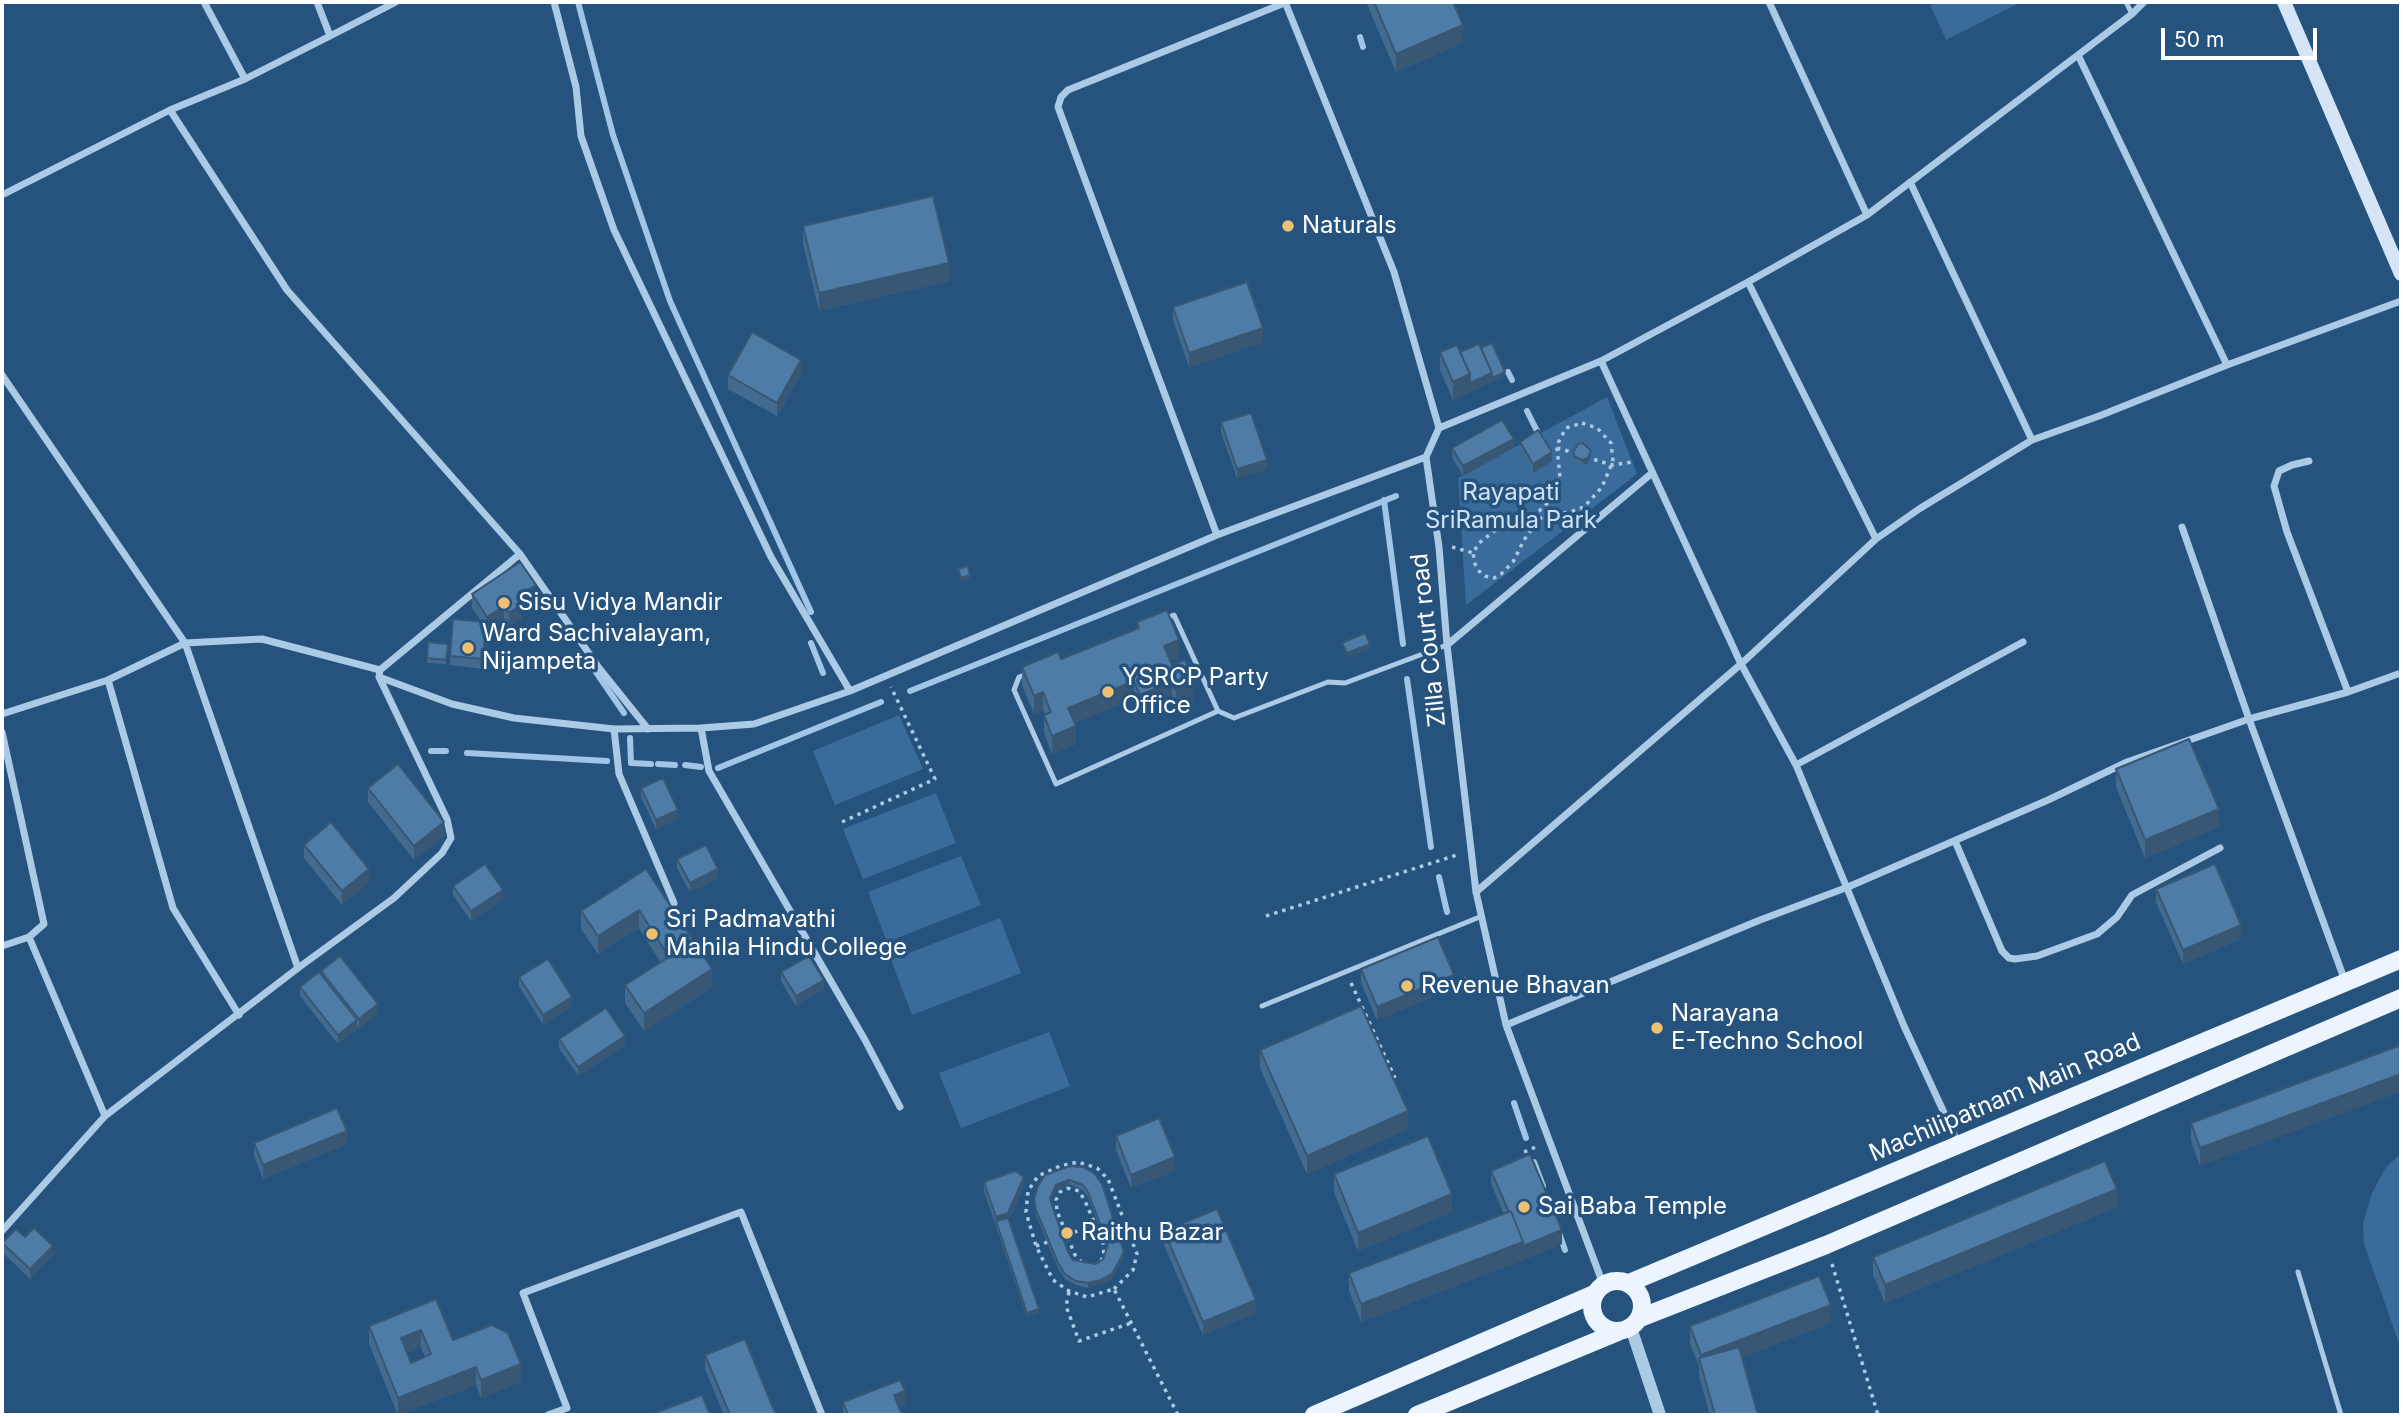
<!DOCTYPE html>
<style>
body{margin:0}
#map{position:relative;width:2403px;height:1417px;overflow:hidden;background:#26537e;font-family:Inter,sans-serif}
canvas{display:block}
.frame{position:absolute;inset:0;border:4px solid #fff;pointer-events:none}
.scale{position:absolute;left:2161px;top:28px;width:156px;height:32px;box-sizing:border-box;border:4px solid #fff;border-top:0;padding-left:9px;font-size:21px;line-height:24px;white-space:nowrap;color:#fff;-webkit-text-stroke:5px #26537e;paint-order:stroke}
</style>
<div id="map">
<canvas width="2403" height="1417"></canvas>
<div class="frame"></div>
<div class="scale">50 m</div>
</div>
<script>
const ctx = document.querySelector('canvas').getContext('2d');
ctx.lineJoin = 'round';
function fill(path, color) {
  ctx.fillStyle = color;
  ctx.fill(path, 'evenodd');
}
function toPath(rows) {
  const path = new Path2D();
  for (const r of rows) {
    if (r.length === 3) {
      path.moveTo(r[0] + r[2], r[1]);
      path.arc(r[0], r[1], r[2], 0, 2 * Math.PI);
      continue;
    }
    path.moveTo(r[0], r[1]);
    for (let i = 2; i < r.length; i += 2) path.lineTo(r[i], r[i + 1]);
  }
  return path;
}
function strokePath(path, color, width, dash) {
  ctx.strokeStyle = color;
  ctx.lineWidth = width;
  ctx.lineCap = dash ? 'butt' : 'round';
  ctx.setLineDash(dash || []);
  ctx.stroke(path);
}
function drawText(font, color, halo, rows, align = 'center') {
  ctx.font = font + ' Inter,sans-serif';
  ctx.lineWidth = 7;
  ctx.setLineDash([]);
  ctx.textBaseline = 'middle';
  ctx.strokeStyle = halo;
  ctx.fillStyle = color;
  for (const [text, x, y, turn = 0] of rows) {
    ctx.save();
    ctx.translate(x, y);
    ctx.rotate((+turn || 0) * Math.PI / 180);
    ctx.textAlign = isNaN(turn) ? turn : align;
    if (halo) ctx.strokeText(text, 0, 0);
    ctx.fillText(text, 0, 0);
    ctx.restore();
  }
}
const green = toPath([
 [1929,2,2021,2,1946,40],
 [1607,397,1637,474,1466,605,1458,478],
 [899,715,923,769,835,805,813,751],
 [936,793,956,843,863,879,843,829],
 [961,856,981,905,887,942,868,892],
 [1000,918,1021,973,912,1015,891,960],
 [1049,1032,1070,1086,961,1128,939,1073],
 [2401,1153,2401,1349,2364,1244,2363,1223,2372,1193,2385,1169]
]);
const stream = toPath([
 [578,2,613,135,670,301,811,612],
 [1360,37,1363,47],
 [1508,372,1512,380],
 [1527,411,1537,431],
 [1384,500,1403,644],
 [811,643,823,673],
 [589,662,624,713],
 [1407,679,1431,847],
 [910,691,1396,496],
 [630,738,631,763],
 [431,751,446,751],
 [467,753,607,761],
 [631,763,651,764],
 [658,764,675,765],
 [685,765,701,767],
 [718,768,881,702],
 [1439,877,1447,912],
 [1464,980,1466,986],
 [1514,1103,1526,1138],
 [1534,1162,1543,1186],
 [1559,1233,1565,1250]
]);
const path = toPath([
 [1582,423,1597,428,1611,443,1613,461,1602,487,1584,507,1570,512,1547,515,1539,519,1524,540,1513,562,1501,574,1494,578,1485,576,1479,571,1475,564,1473,553,1479,543,1502,525,1539,511,1556,495,1560,477,1557,448,1559,441,1566,428,1582,423],
 [1557,448,1575,453],
 [1586,457,1612,465,1632,462],
 [1452,547,1473,553],
 [842,822,935,779,891,687],
 [1266,916,1460,854],
 [1351,983,1395,1078],
 [1524,1152,1538,1146],
 [1067,1188,1079,1191,1085,1201,1103,1243,1104,1255,1100,1263,1093,1266,1083,1264,1075,1255,1057,1211,1056,1200,1060,1192,1067,1188],
 [1058,1238,1097,1224],
 [1036,1246,1051,1241],
 [1832,1264,1878,1415],
 [1114,1289,1133,1270,1137,1254,1108,1179,1097,1168,1078,1162,1060,1166,1038,1176,1028,1191,1026,1212,1036,1246,1053,1280,1069,1291,1087,1297,1114,1289,1178,1415],
 [1069,1292,1066,1306,1079,1341,1131,1323]
]);
const service = toPath([
 [2126,2,2132,14],
 [1166,618,1174,615,1218,711],
 [1027,674,1019,677,1014,690,1056,784,1218,711,1234,718,1328,682,1345,683,1447,645],
 [1262,1006,1482,916],
 [2298,1272,2341,1415]
]);
const minor = toPath([
 [204,2,245,79,330,36,317,2],
 [554,2,576,87,581,136,614,230,771,557,850,691],
 [1285,2,1394,272,1439,428,1426,457,1439,547,1447,645,1476,892,1506,1025,1603,1284],
 [1769,2,1867,215],
 [330,36,396,2],
 [170,110,287,290,520,554,599,668,648,729],
 [1910,182,2032,440],
 [2,195,170,110,245,79],
 [1748,282,1876,539],
 [1601,361,1741,664,1796,765,1904,1026,1958,1143],
 [2227,365,2401,301],
 [2,375,185,643,262,639,380,670,379,677,452,704,514,718,614,729,701,728,754,724,850,691,1217,535,1426,457],
 [1439,428,1601,361,1748,282,1867,215,2132,14,2144,2],
 [2309,461,2292,465,2279,471,2274,486,2287,532,2348,692],
 [2182,527,2249,719,2345,981],
 [1217,535,1058,107,1061,97,1068,90,1287,2],
 [1447,645,1652,473],
 [380,670,520,554],
 [108,680,173,908,239,1015],
 [2,714,108,680,185,643,298,968],
 [701,728,709,771,865,1040,900,1107],
 [614,729,619,774,674,903],
 [2,732,44,924,29,937],
 [1796,765,2023,642],
 [1955,841,2002,951,2009,958,2015,959,2037,956,2097,934,2117,917,2132,895,2220,848],
 [1476,892,1741,664,1876,539,1919,509,2032,440,2099,416,2227,365,2078,55],
 [2,946,29,937,105,1116,2,1231],
 [1506,1025,1760,920,1848,887,2048,800,2127,762,2249,719,2348,692,2398,674],
 [105,1116,298,968,394,898,442,853,451,838,447,819,379,677],
 [548,1415,567,1408,523,1293,741,1212,822,1415]
]);
const tertiary = toPath([
 [1631,1328,1660,1415]
]);
const secondary = toPath([
 [2284,2,2401,274]
]);
const primary = toPath([
 [1617,1306,25],
 [1629,1283,2401,959],
 [1640,1318,1826,1245,2401,998],
 [1314,1415,1594,1294],
 [1417,1415,1618,1332]
]);
const wall = toPath([
 [1366,2,1453,2,1463,43,1396,72],
 [803,226,949,281,819,311,803,244],
 [1173,307,1263,342,1189,367,1173,320],
 [1481,348,1505,376,1453,400,1440,370,1440,352,1460,352],
 [801,374,777,416,728,389,728,375],
 [1221,422,1267,469,1237,478,1221,432],
 [1520,442,1552,461,1533,473,1520,451],
 [1452,448,1514,448,1463,476,1452,457],
 [1573,452,1591,455,1588,463,1583,465,1575,462,1573,456],
 [472,594,536,598,522,607,522,618,509,627,504,619,487,630,486,628,483,669,450,665,450,656,482,622,472,608],
 [1137,622,1179,658,1170,661,1194,701,1176,708,1172,699,1140,713,1134,699,1074,723,1076,744,1052,754,1044,733,1044,715,1045,715,1043,710,1034,714,1022,685,1022,667,1061,659,1137,628],
 [428,642,448,644,446,664,427,663],
 [2116,769,2219,827,2145,858,2116,787],
 [368,788,444,836,414,860,368,802],
 [641,788,678,819,656,829,641,797],
 [304,845,369,882,342,905,304,858],
 [677,859,718,878,690,892,677,868],
 [646,869,712,987,644,1031,625,1003,625,985,661,963,639,928,598,954,581,929,581,911],
 [453,886,503,899,471,921,453,895],
 [2156,889,2241,939,2183,964,2156,902],
 [1361,969,1454,988,1377,1020,1361,983],
 [321,971,378,1013,359,1028,357,1026,357,1029,338,1044,300,996,300,987,321,974],
 [781,972,824,989,796,1006,781,981],
 [519,977,572,1006,543,1025,519,986],
 [559,1039,625,1045,578,1076,559,1048],
 [2401,1045,2200,1166,2191,1141,2191,1123],
 [1260,1050,1408,1129,1307,1174,1260,1068],
 [1116,1136,1175,1171,1131,1188,1116,1150],
 [254,1143,347,1144,263,1179,254,1156],
 [1083,1167,1124,1257,1112,1279,1101,1284,1088,1288,1076,1285,1065,1279,1058,1268,1036,1215,1034,1204,1034,1199],
 [1069,1184,1083,1190,1088,1197,1107,1247,1103,1259,1096,1264,1073,1260,1068,1252,1051,1201,1056,1190],
 [1491,1171,1562,1244,1523,1260,1361,1322,1349,1291,1349,1273,1504,1214,1491,1184],
 [1334,1174,1452,1212,1358,1251,1334,1192],
 [984,1182,1024,1186,1009,1220,1039,1313,1027,1317,984,1191],
 [2117,1207,1885,1303,1873,1275,1873,1257],
 [1164,1231,1256,1313,1203,1335,1164,1245],
 [25,1237,53,1255,30,1279,2,1252,2,1243],
 [436,1299,453,1340,521,1382,481,1398,476,1385,398,1415,369,1344,369,1326],
 [421,1347,425,1357,411,1363,407,1353],
 [1831,1323,1742,1357,1758,1415,1710,1415,1699,1376,1699,1366,1690,1344,1690,1326],
 [705,1355,776,1415,724,1415,705,1369],
 [843,1402,905,1405,899,1407,902,1415,843,1415]
]);
const shadedWall = toPath([
 [1463,25,1463,43,1396,72,1396,54],
 [949,263,949,281,819,311,819,293],
 [1263,328,1263,342,1189,367,1189,353],
 [801,360,801,374,777,416,777,403],
 [1505,372,1505,376,1453,400,1453,382,1470,374],
 [1514,439,1514,448,1463,476,1463,466],
 [1591,451,1591,455,1588,463,1583,465,1583,460],
 [1552,452,1552,461,1533,473,1533,464],
 [1267,460,1267,469,1237,478,1237,469],
 [970,575,970,579,961,582,961,578],
 [536,585,536,598,522,607,522,618,509,627,509,613,517,597],
 [504,606,504,619,487,630,487,617],
 [1179,640,1179,658,1164,664,1164,646],
 [1370,644,1370,649,1347,658,1347,653],
 [1134,681,1134,699,1068,726,1068,708],
 [1172,682,1172,699,1140,713,1140,695],
 [1194,683,1194,701,1176,708,1176,690],
 [1043,692,1043,710,1034,714,1034,696],
 [1076,726,1076,744,1052,754,1052,736],
 [2219,809,2219,827,2145,858,2145,840],
 [678,810,678,819,656,829,656,820],
 [444,822,444,836,414,860,414,846],
 [369,869,369,882,342,905,342,891],
 [718,869,718,878,690,892,690,883],
 [503,890,503,899,471,921,471,911],
 [639,910,639,928,598,954,598,936],
 [2241,925,2241,939,2183,964,2183,950],
 [712,969,712,987,644,1031,644,1013],
 [1454,975,1454,988,1377,1020,1377,1007],
 [824,980,824,989,796,1006,796,996],
 [572,997,572,1006,543,1025,543,1015],
 [378,1004,378,1013,359,1028,359,1019],
 [357,1020,357,1029,338,1044,338,1035],
 [625,1036,625,1045,578,1076,578,1067],
 [2401,1074,2401,1092,2200,1166,2200,1148],
 [1408,1111,1408,1129,1307,1174,1307,1156],
 [347,1131,347,1144,263,1179,263,1165],
 [1175,1157,1175,1171,1131,1188,1131,1175],
 [1024,1177,1024,1186,1008,1222,996,1221,996,1226,996,1217],
 [1069,1180,1069,1184,1056,1190,1050,1203,1050,1199,1056,1185],
 [2117,1189,2117,1207,1885,1303,1885,1285],
 [1452,1194,1452,1212,1358,1251,1358,1233],
 [1562,1230,1562,1244,1523,1260,1361,1322,1361,1304,1523,1242],
 [53,1246,53,1255,30,1279,30,1269],
 [1124,1252,1124,1257,1112,1279,1101,1284,1088,1288,1088,1283],
 [1256,1300,1256,1313,1203,1335,1203,1322],
 [1831,1305,1831,1323,1703,1372,1701,1368,1701,1355],
 [1039,1309,1039,1313,1027,1317,1027,1313],
 [421,1330,421,1347,401,1356,401,1338],
 [521,1364,521,1382,481,1398,481,1380],
 [476,1367,476,1385,398,1415,398,1398],
 [905,1391,905,1405,894,1409,894,1395]
]);
const building = toPath([
 [1374,2,1453,2,1463,25,1396,54,1374,2],
 [933,196,949,263,819,293,803,226,933,196],
 [1247,282,1263,328,1189,353,1173,307,1247,282],
 [752,332,801,360,777,403,728,375,752,332],
 [1492,343,1505,372,1492,378,1492,373,1481,348,1492,343],
 [1479,344,1492,373,1470,383,1470,374,1460,352,1479,344],
 [1457,345,1470,374,1453,382,1440,352,1457,345],
 [1251,413,1267,460,1237,469,1221,422,1251,413],
 [1502,420,1514,439,1463,466,1452,448,1502,420],
 [1538,430,1552,452,1533,464,1520,442,1538,430],
 [1583,443,1591,451,1588,458,1583,460,1575,457,1573,452,1578,444,1583,443],
 [520,562,536,585,517,597,522,604,509,613,504,606,487,617,472,594,520,562],
 [968,566,970,575,961,578,958,569,968,566],
 [1167,610,1179,640,1164,646,1172,665,1185,660,1194,683,1176,690,1172,682,1140,695,1134,681,1068,708,1076,726,1052,736,1044,715,1051,712,1043,692,1034,696,1022,667,1058,652,1061,659,1139,628,1137,622,1167,610],
 [453,619,486,622,483,659,450,656,453,619],
 [1365,633,1370,644,1347,653,1342,643,1365,633],
 [428,642,448,644,446,660,427,658,428,642],
 [2189,739,2219,809,2145,840,2116,769,2189,739],
 [398,764,444,822,414,846,368,788,398,764],
 [663,778,678,810,656,820,641,788,663,778],
 [331,822,369,869,342,891,304,845,331,822],
 [706,845,718,869,690,883,677,859,706,845],
 [485,864,503,890,471,911,453,886,485,864],
 [2215,864,2241,925,2183,950,2156,889,2215,864],
 [646,869,712,969,644,1013,625,985,669,957,639,910,598,936,581,911,646,869],
 [1438,937,1454,975,1377,1007,1361,969,1438,937],
 [340,956,378,1004,359,1019,321,971,340,956],
 [809,956,824,980,796,996,781,972,809,956],
 [548,959,572,997,543,1015,519,977,548,959],
 [319,972,357,1020,338,1035,300,987,319,972],
 [1361,1006,1408,1111,1307,1156,1260,1050,1361,1006],
 [606,1008,625,1036,578,1067,559,1039,606,1008],
 [2401,1045,2401,1074,2200,1148,2191,1123,2401,1045],
 [337,1108,347,1131,263,1165,254,1143,337,1108],
 [1159,1118,1175,1157,1131,1175,1116,1136,1159,1118],
 [1428,1136,1452,1194,1358,1233,1334,1174,1428,1136],
 [1530,1154,1562,1230,1523,1246,1523,1242,1511,1211,1509,1212,1491,1171,1530,1154],
 [2105,1161,2117,1189,1885,1285,1873,1257,2105,1161],
 [1070,1166,1083,1167,1094,1173,1102,1184,1124,1252,1112,1274,1101,1280,1088,1283,1076,1281,1065,1274,1058,1263,1036,1210,1034,1199,1038,1186,1045,1175,1070,1166],
 [1069,1180,1083,1185,1088,1192,1108,1245,1103,1259,1096,1264,1073,1260,1068,1252,1050,1199,1056,1185,1069,1180],
 [1015,1171,1024,1177,1008,1213,996,1217,984,1182,1015,1171],
 [1217,1209,1256,1300,1203,1322,1164,1231,1217,1209],
 [1511,1211,1523,1242,1361,1304,1349,1273,1511,1211],
 [1008,1218,1039,1309,1027,1313,996,1221,1008,1218],
 [34,1228,53,1246,30,1269,2,1243,16,1229,25,1237,34,1228],
 [1819,1276,1831,1305,1701,1355,1690,1326,1819,1276],
 [436,1299,453,1340,492,1325,508,1333,521,1364,481,1380,476,1367,398,1398,369,1326,436,1299],
 [421,1330,431,1354,411,1363,401,1338,421,1330],
 [745,1339,776,1415,730,1415,705,1355,745,1339],
 [1739,1347,1758,1415,1715,1415,1699,1358,1739,1347],
 [900,1380,905,1391,894,1395,902,1415,848,1415,843,1402,900,1380],
 [702,1395,710,1415,650,1415,702,1395]
]);
const markers = [
 [1288,226,7,"#eec071"],
 [504,603,7,"#eec071"],
 [468,648,7,"#eec071"],
 [1108,692,7,"#eec071"],
 [652,934,7,"#eec071"],
 [1407,986,7,"#eec071"],
 [1657,1028,7,"#eec071"],
 [1524,1207,7,"#eec071"],
 [1067,1233,7,"#eec071"]
];
const poiNames = [
 ["Naturals",1302,226],
 ["Sisu Vidya Mandir",518,603],
 ["Ward Sachivalayam,",482,634],
 ["Nijampeta",482,662],
 ["YSRCP Party",1122,678],
 ["Office",1122,706],
 ["Sri Padmavathi",666,920],
 ["Mahila Hindu College",666,948],
 ["Revenue Bhavan",1421,986],
 ["Narayana",1671,1014],
 ["E-Techno School",1671,1042],
 ["Sai Baba Temple",1538,1207],
 ["Raithu Bazar",1081,1233]
];
const parkNames = [
 ["Rayapati",1511,493],
 ["SriRamula Park",1511,521]
];
const streetNames = [
 ["Zilla Court road",1429,640,-96],
 ["Machilipatnam Main Road",2005,1098,-23]
];
fill(green, '#3a6c9b');
strokePath(stream, '#a0c5e6', 6);
strokePath(path, '#abcae5', 3.5, [3.5, 5]);
strokePath(service, '#abcae5', 5);
strokePath(minor, '#abcae5', 7);
strokePath(tertiary, '#abcae5', 12);
strokePath(secondary, '#d5e5f5', 14);
strokePath(primary, '#ecf4fd', 18);
fill(wall, '#436b8f');
fill(shadedWall, '#375774');
fill(building, '#4e7ca6');
strokePath(building, '#375774', 2);
for (const [x, y, r, color] of markers) {
  const dot = new Path2D();
  dot.arc(x, y, r, 0, 2 * Math.PI);
  ctx.fillStyle = color;
  ctx.fill(dot);
  strokePath(dot, '#26537e', 2.5);
}
drawText('24px', '#fff', '#26537e', poiNames, 'left');
drawText('24px', '#cee2f4', '#26537e', parkNames);
drawText('24px', '#fff', '#26537e', streetNames);
</script>
